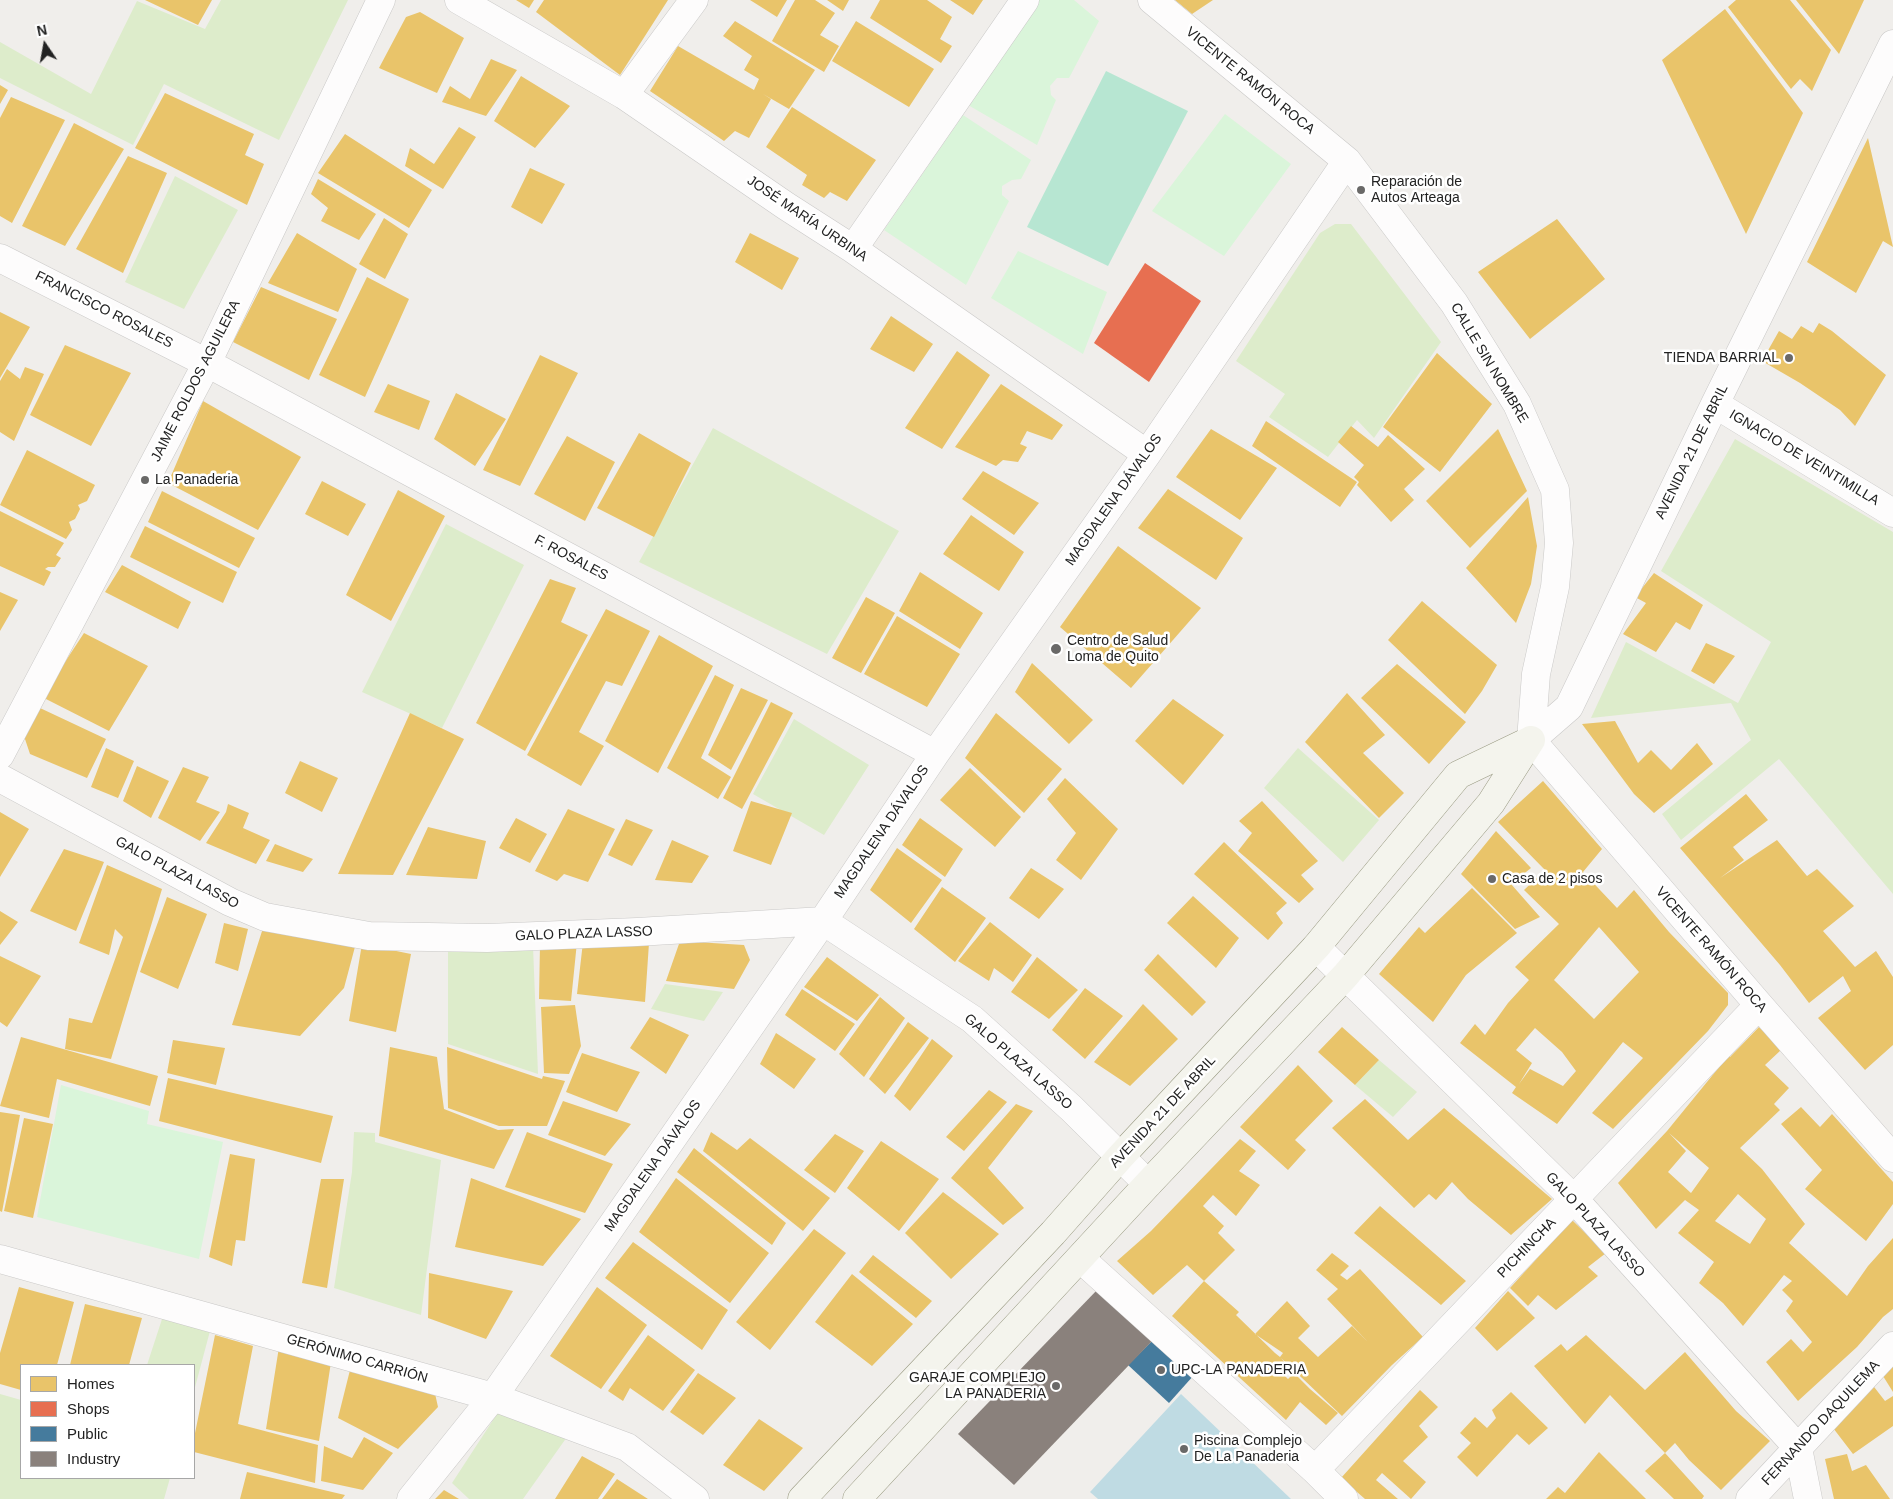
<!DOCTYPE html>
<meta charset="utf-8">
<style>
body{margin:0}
#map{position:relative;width:1893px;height:1499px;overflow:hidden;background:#f0eeeb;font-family:Helvetica,sans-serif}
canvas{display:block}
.legend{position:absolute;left:20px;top:1364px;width:175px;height:115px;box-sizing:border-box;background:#fff;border:1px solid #a7a7a7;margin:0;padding:6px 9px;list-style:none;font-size:15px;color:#222}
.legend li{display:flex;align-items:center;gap:10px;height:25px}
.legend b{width:25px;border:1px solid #a7a7a7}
.north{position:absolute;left:20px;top:20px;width:50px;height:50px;-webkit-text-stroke:4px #fff;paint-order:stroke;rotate:348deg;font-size:14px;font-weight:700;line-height:20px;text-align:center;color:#222}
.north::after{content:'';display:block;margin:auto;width:18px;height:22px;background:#222;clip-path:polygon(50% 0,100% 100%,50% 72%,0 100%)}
</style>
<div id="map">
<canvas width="1893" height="1499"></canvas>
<ul class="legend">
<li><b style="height:14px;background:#e9c46a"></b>Homes</li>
<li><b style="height:14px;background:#e76f51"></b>Shops</li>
<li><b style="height:14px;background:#457b9d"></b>Public</li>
<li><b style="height:14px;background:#8a817c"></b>Industry</li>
</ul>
<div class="north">N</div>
</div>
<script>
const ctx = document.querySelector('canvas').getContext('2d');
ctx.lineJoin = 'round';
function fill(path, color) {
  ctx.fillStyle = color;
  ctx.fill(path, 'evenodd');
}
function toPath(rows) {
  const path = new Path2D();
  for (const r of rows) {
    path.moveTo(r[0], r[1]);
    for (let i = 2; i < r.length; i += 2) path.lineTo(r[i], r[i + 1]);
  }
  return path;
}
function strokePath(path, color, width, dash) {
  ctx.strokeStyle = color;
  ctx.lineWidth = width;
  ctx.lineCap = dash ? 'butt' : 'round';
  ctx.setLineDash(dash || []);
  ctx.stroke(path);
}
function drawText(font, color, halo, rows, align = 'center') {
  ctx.font = font + ' Helvetica,sans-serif';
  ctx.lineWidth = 5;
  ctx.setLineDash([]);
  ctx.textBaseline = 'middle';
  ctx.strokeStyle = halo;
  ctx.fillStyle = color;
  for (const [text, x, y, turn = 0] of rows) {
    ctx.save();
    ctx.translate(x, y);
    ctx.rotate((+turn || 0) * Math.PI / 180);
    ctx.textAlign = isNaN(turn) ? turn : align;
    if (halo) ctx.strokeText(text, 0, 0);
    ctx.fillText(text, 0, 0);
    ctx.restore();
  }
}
const grass = toPath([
 [221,0,348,0,279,140,164,84,133,145,0,78,0,42,91,94,137,1,205,29],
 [175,176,238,210,184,309,125,282],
 [1335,224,1351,224,1441,342,1374,438,1357,420,1328,457,1269,417,1285,394,1236,361,1320,233],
 [713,428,899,531,827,654,639,562],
 [1735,439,1893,532,1893,894,1779,759,1681,840,1662,814,1751,740,1731,703,1591,718,1626,642,1738,703,1771,642,1661,571],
 [446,524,524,565,442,728,362,692],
 [794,719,869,765,824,835,753,794],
 [1298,748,1379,820,1343,862,1264,788],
 [448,944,533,946,538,1074,448,1044],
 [665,984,723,992,704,1021,651,1009],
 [1379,1060,1417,1092,1393,1117,1355,1085],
 [354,1132,375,1133,375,1142,441,1160,421,1315,334,1288,352,1172],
 [163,1316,210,1331,194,1391,194,1365,147,1365],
 [0,1394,21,1400,21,1478,170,1478,164,1499,0,1499],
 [511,1412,567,1437,523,1499,469,1499,452,1483,497,1414]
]);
const park = toPath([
 [1038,0,1074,0,1099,21,1069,78,1057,78,1050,86,1051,95,1056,100,1037,145,968,105],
 [1225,114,1291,164,1224,256,1152,211],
 [963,115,1031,160,1021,179,1012,180,1002,186,1002,195,1009,201,966,285,884,230],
 [1018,251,1107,292,1083,354,991,298],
 [61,1085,149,1111,147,1124,223,1142,199,1259,37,1217]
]);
const pitch = toPath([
 [1106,71,1188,111,1108,266,1027,227]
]);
const water = toPath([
 [1181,1394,1291,1499,1098,1499,1090,1492]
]);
const homes = toPath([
 [145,0,212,0,198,25],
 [516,0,534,0,529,8],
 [544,0,668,0,620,75,536,12],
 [750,0,787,0,777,17],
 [795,0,815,0,835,13,820,35,839,46,824,72,772,41],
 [827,0,849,0,843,11],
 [880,0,927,0,952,17,940,39,952,46,941,63,870,18],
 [950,0,983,0,973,15],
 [1175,0,1213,0,1192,14],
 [1736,0,1790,0,1831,50,1812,91,1800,79,1791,89,1728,7],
 [1796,0,1864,0,1839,54],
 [1725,9,1803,113,1746,234,1662,60],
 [420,12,464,38,437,93,379,68,406,17],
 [735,21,815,70,789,109,763,94,771,99,749,138,735,131,724,141,650,91,678,46,754,90,759,79,744,70,752,56,723,36],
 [856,21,934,69,909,107,832,61],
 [491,59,517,70,486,116,442,102,450,86,470,99],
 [521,76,570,106,535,148,494,121],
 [0,85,8,90,0,104],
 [165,93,254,134,245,155,264,164,247,205,135,148],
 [11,97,65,120,12,223,0,216,0,118],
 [792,107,876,160,847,201,830,192,824,198,802,185,807,175,766,147],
 [74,123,124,149,65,246,22,226],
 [459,127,476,137,443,189,405,166,410,148,434,164],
 [345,134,432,190,409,228,318,173],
 [1868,138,1893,247,1883,241,1856,293,1807,262],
 [128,156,167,173,123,273,76,249],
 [530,168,565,184,542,224,511,207],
 [318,179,376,214,359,240,321,221,328,208,311,194],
 [384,218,408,234,385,279,359,264],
 [1557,219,1605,279,1530,339,1478,272],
 [297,233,357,269,338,312,268,283],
 [750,233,799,258,782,290,735,262],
 [367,277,409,299,365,397,319,375],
 [261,287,337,319,309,380,233,342],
 [0,312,30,327,0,378],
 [891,316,933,344,914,372,870,349],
 [1819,323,1832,331,1886,375,1855,426,1840,410,1800,383,1762,361,1779,331,1792,339,1801,326,1813,333],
 [65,345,131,373,91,446,30,415],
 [957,351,990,375,942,449,905,428],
 [1437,353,1492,404,1440,472,1383,427],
 [540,355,578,373,520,486,483,470],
 [25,367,44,374,14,441,0,432,0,381,7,369,20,379],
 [388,384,430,401,419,430,374,412],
 [1001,384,1063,425,1052,440,1027,431,1020,444,1027,447,1018,462,1003,460,996,466,955,447],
 [456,393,506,419,475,466,434,439],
 [203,401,301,457,258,530,168,483],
 [1266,421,1357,482,1340,507,1252,446],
 [1351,426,1378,447,1388,435,1425,469,1404,489,1414,500,1391,522,1357,485,1359,482,1354,477,1364,465,1338,442],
 [1211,429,1277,468,1240,520,1176,477],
 [1498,429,1527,491,1470,548,1426,501],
 [639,433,691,463,654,537,597,508],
 [567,436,615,462,585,521,534,494],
 [27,450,95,485,87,501,78,505,80,509,75,519,69,522,72,530,66,539,0,505],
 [983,471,1039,503,1014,535,962,499],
 [322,481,366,504,348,536,305,514],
 [1168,489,1243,538,1216,580,1138,528],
 [398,490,445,516,391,621,346,595],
 [162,491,255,538,239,568,148,522],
 [1528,497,1537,546,1531,584,1516,623,1466,568],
 [0,511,64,543,56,555,61,558,55,567,48,567,45,569,51,572,44,586,0,566],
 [971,515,1024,552,999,591,943,554],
 [145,526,237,572,223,603,130,557],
 [1118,546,1201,608,1131,688,1060,627],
 [122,565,191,602,178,629,105,592],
 [920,572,983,613,960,649,899,611],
 [1654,573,1703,605,1690,630,1676,622,1656,652,1623,634,1646,603,1635,597],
 [550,579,576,588,561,622,588,635,525,751,476,723],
 [0,592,18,600,0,631],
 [866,597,895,613,861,673,832,658],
 [1422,601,1497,665,1482,691,1465,714,1388,640],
 [606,609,650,631,622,686,606,681,579,732,604,746,581,786,527,755],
 [897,616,960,654,927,707,864,674],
 [84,633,148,666,109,731,42,697],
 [659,635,713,666,658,773,605,741],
 [1706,643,1735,656,1714,684,1691,671],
 [1032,663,1093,720,1069,744,1015,692],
 [1397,664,1466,722,1429,764,1361,698],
 [715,675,734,685,701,758,731,777,718,799,667,768],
 [741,688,768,700,731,770,708,755],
 [1347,693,1385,735,1363,753,1404,793,1379,818,1305,742],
 [1173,699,1224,735,1183,785,1135,741],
 [771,702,793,713,742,809,723,798],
 [40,708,106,739,87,778,30,754,24,736],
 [410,713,464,739,393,875,338,874],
 [996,713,1062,769,1024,813,965,758],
 [1615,721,1638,763,1651,750,1671,770,1697,743,1713,764,1654,813,1634,794,1582,724],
 [106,748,134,761,118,798,91,787],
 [300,761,338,778,322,812,285,793],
 [137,766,169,781,151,818,123,801],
 [183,767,209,777,196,802,220,812,200,841,158,818],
 [970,768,1021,817,995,847,940,800],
 [1065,778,1118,829,1081,880,1056,860,1076,833,1047,799],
 [1543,781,1602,849,1583,872,1617,908,1634,890,1669,932,1728,993,1728,1005,1708,1031,1613,1129,1592,1113,1643,1058,1623,1042,1557,1124,1512,1093,1516,1087,1460,1043,1475,1024,1485,1035,1508,1003,1529,980,1515,967,1559,924,1524,890,1545,870,1498,822],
 [1599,927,1639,972,1594,1019,1554,980],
 [1535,1028,1562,1052,1576,1071,1563,1086,1530,1069,1519,1084,1532,1063,1516,1050],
 [1746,794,1768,820,1733,847,1744,860,1720,878,1777,840,1807,876,1817,869,1854,906,1823,931,1855,967,1876,951,1893,977,1893,1045,1865,1070,1818,1018,1851,991,1843,976,1809,1003,1780,965,1680,848],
 [751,801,792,813,771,865,733,851],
 [1262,801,1318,861,1301,875,1314,889,1299,903,1238,851,1252,833,1239,821],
 [228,804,249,813,243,828,270,840,256,864,206,843,226,812],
 [568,809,615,829,588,882,564,874,557,881,535,871],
 [0,812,29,829,0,877],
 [516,818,547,834,530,863,499,848],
 [920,818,963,849,945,877,902,845],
 [626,819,653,830,632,866,608,855],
 [428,827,486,841,477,879,406,875],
 [1496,831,1531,868,1511,884,1540,917,1515,929,1461,874],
 [672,840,709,856,692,883,655,880],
 [1224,842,1287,903,1276,913,1283,923,1268,940,1194,874],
 [275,844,313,859,303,872,266,861],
 [897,848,942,880,911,923,870,890],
 [64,849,104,862,76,931,30,911],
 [107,865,162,889,111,1059,65,1049,69,1018,92,1023,123,937,115,929,109,955,79,943],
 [1031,868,1064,889,1039,919,1009,898],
 [942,887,986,918,955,962,914,929],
 [1472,888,1517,933,1466,975,1433,1022,1379,974,1419,927,1425,933],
 [1193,896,1239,938,1216,968,1167,923],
 [167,897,207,914,178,989,140,972],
 [0,911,18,922,0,945],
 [990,922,1032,955,1013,982,994,968,989,981,958,961],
 [224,923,248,929,238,971,215,963],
 [263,928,356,943,344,988,300,1036,232,1025],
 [680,941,744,945,750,960,734,989,666,981],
 [577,942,571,1001,539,999,540,945],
 [583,942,649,943,645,1002,577,994],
 [362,944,411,954,396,1032,349,1021],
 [1158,954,1206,1002,1192,1016,1144,970],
 [0,956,41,976,7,1027,0,1022],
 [827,957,879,995,857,1021,804,987],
 [1037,957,1078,990,1049,1019,1011,992],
 [1085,988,1123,1016,1085,1059,1052,1030],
 [802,989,855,1024,835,1051,785,1015],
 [880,997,905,1018,864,1077,839,1054],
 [1143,1004,1178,1039,1130,1086,1094,1062],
 [575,1005,581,1046,569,1074,544,1073,541,1007],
 [650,1017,689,1035,666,1074,630,1048],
 [908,1022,929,1038,885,1094,869,1079],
 [1342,1027,1379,1060,1355,1085,1318,1052],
 [1759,1027,1781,1050,1765,1065,1789,1088,1774,1104,1780,1110,1740,1148,1762,1169,1805,1224,1789,1243,1847,1296,1868,1266,1893,1238,1893,1309,1883,1317,1857,1347,1798,1401,1766,1362,1791,1339,1803,1352,1812,1342,1786,1311,1793,1301,1782,1290,1792,1281,1784,1275,1743,1326,1723,1303,1699,1283,1714,1262,1678,1233,1699,1210,1685,1200,1656,1229,1618,1183,1667,1131,1729,1055,1730,1057],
 [1669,1133,1709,1168,1691,1193,1668,1172,1686,1151],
 [1738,1194,1766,1219,1750,1244,1715,1221],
 [776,1033,816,1059,794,1089,760,1064],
 [21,1037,158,1076,150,1106,57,1079,49,1118,0,1106],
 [932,1039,953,1056,910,1111,894,1096],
 [173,1040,225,1048,216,1085,167,1073],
 [390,1047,437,1057,444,1109,498,1130,514,1129,494,1169,379,1136],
 [447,1047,542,1079,543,1076,565,1081,547,1126,499,1126,448,1108],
 [582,1053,640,1072,617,1112,566,1092],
 [1298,1065,1333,1101,1295,1140,1306,1150,1288,1170,1240,1127],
 [168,1078,333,1116,321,1163,159,1121],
 [989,1090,1007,1102,964,1151,946,1137],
 [1365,1099,1408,1140,1444,1108,1552,1199,1511,1235,1468,1199,1452,1182,1436,1200,1429,1194,1414,1208,1332,1128],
 [563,1101,631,1124,605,1156,548,1135],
 [1016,1104,1033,1111,988,1168,1024,1208,1003,1225,951,1178],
 [1801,1107,1820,1127,1832,1114,1893,1182,1893,1204,1866,1241,1805,1189,1822,1170,1781,1124],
 [0,1112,20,1115,2,1212,0,1211],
 [24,1118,53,1124,33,1218,4,1211],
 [527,1132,613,1164,585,1213,505,1187],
 [711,1132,737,1150,750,1138,830,1198,803,1231,703,1151],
 [835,1134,864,1151,835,1193,804,1170],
 [1240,1139,1256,1151,1239,1171,1260,1185,1236,1216,1213,1195,1203,1206,1224,1226,1218,1233,1235,1250,1204,1281,1187,1265,1153,1295,1117,1261,1151,1231],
 [881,1141,939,1179,899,1231,847,1188],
 [694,1148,786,1223,772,1245,677,1172],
 [230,1154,255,1159,245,1241,236,1240,232,1266,209,1257],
 [471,1178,581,1219,543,1266,455,1247],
 [676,1178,769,1253,730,1303,639,1232],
 [321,1179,344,1179,327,1288,302,1283],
 [943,1192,999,1234,951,1279,905,1233],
 [1380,1206,1466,1281,1441,1305,1354,1233],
 [1572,1220,1606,1253,1588,1267,1598,1276,1556,1310,1538,1295,1528,1306,1510,1288],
 [814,1229,846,1253,770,1350,736,1322],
 [633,1242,728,1310,702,1350,605,1278],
 [1332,1253,1349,1266,1340,1275,1347,1280,1360,1269,1423,1337,1392,1365,1342,1416,1281,1358,1286,1364,1279,1370,1288,1379,1294,1373,1310,1389,1338,1413,1326,1425,1300,1402,1286,1420,1172,1316,1204,1281,1239,1312,1236,1315,1275,1353,1280,1357,1283,1353,1255,1334,1287,1301,1310,1326,1298,1338,1318,1357,1352,1326,1367,1341,1327,1299,1338,1289,1316,1270],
 [873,1255,932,1301,916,1318,859,1272],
 [429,1273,513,1291,486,1339,428,1318],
 [852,1274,913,1324,872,1366,815,1322],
 [19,1287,74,1302,57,1365,21,1365,21,1390,0,1384,0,1353],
 [597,1287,647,1325,601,1389,550,1356],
 [1508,1291,1535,1318,1497,1351,1475,1328],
 [85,1304,142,1318,129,1365,70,1365],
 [215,1335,253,1346,238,1424,318,1445,315,1483,194,1452,194,1438],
 [648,1335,695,1370,663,1411,630,1388,623,1401,608,1391],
 [1586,1335,1645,1390,1685,1352,1736,1411,1770,1441,1721,1490,1689,1460,1675,1443,1665,1453,1704,1496,1702,1499,1674,1499,1645,1471,1665,1453,1610,1395,1585,1424,1534,1366,1561,1344,1567,1351],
 [279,1347,331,1362,319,1441,266,1429],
 [1893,1366,1893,1392,1883,1376],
 [350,1370,434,1389,438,1407,398,1449,338,1418],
 [698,1373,736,1398,703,1435,670,1412],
 [1871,1383,1885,1401,1893,1396,1893,1426,1853,1454,1830,1424],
 [1420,1390,1438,1407,1419,1426,1428,1437,1403,1461,1426,1482,1411,1499,1382,1473,1376,1480,1398,1499,1365,1499,1341,1478],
 [1511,1392,1548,1428,1529,1445,1517,1434,1477,1477,1457,1457,1471,1443,1460,1433,1475,1417,1487,1428,1496,1418,1492,1410],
 [759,1419,803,1448,764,1491,723,1465],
 [364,1437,393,1453,363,1490,321,1481,324,1446,352,1458],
 [1599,1452,1646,1499,1546,1499,1558,1487,1565,1493],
 [1847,1454,1852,1471,1866,1465,1890,1499,1834,1499,1825,1459],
 [582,1456,615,1474,598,1499,555,1499],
 [247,1472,345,1495,342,1499,240,1499],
 [617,1479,648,1499,602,1499],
 [444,1490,459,1499,435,1499]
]);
const shops = toPath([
 [1145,263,1201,301,1149,382,1094,343]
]);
const public = toPath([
 [1154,1339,1194,1375,1169,1403,1128,1365]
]);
const industry = toPath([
 [1098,1289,1154,1339,1014,1485,958,1434]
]);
const minor = toPath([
 [459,0,624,95,786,206,853,249,1147,454],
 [1152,0,1347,161,1454,303,1517,404,1555,490,1559,543,1555,587,1536,674,1531,740],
 [624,95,694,0],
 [853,249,1025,0],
 [0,258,207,363,935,754],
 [1715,404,1893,513],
 [1531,740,1569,707,1715,404,1893,44],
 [1531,740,1759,1005,1893,1158],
 [0,755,207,363,381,0],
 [0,778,230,902,265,917,369,936,487,938,637,932,823,921,972,1019,1071,1108,1148,1184],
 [1316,947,1574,1199,1798,1448,1808,1499],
 [0,1259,493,1397,627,1447,695,1499],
 [1081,1259,1315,1470,1344,1499],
 [1315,1470,1759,1005],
 [411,1499,493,1397,823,921,935,754,1147,454,1347,161],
 [1750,1499,1893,1346]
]);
const secondary = toPath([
 [802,1499,1053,1233,1121,1156,1316,947,1458,775,1531,740],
 [857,1499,1148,1184,1345,976,1491,803,1531,740]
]);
const markers = [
 [1361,190,5,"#6a6968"],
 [1789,358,5,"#6a6968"],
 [145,480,5,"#6a6968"],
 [1056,649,6,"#6a6968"],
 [1492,879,5,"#6a6968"],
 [1161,1370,5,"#6a6968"],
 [1056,1386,5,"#6a6968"],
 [1184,1449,5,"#6a6968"]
];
const streetNames = [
 ["VICENTE RAMÓN ROCA",1250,81,39],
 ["JOSÉ MARÍA URBINA",807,219,34],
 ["FRANCISCO ROSALES",104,310,27],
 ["CALLE SIN NOMBRE",1489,363,59],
 ["JAIME ROLDOS AGUILERA",196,381,-63],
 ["AVENIDA 21 DE ABRIL",1692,452,-64],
 ["IGNACIO DE VEINTIMILLA",1804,458,31],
 ["MAGDALENA DÁVALOS",1114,500,-55],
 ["F. ROSALES",571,558,28],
 ["MAGDALENA DÁVALOS",882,832,-56],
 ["GALO PLAZA LASSO",177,873,28],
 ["GALO PLAZA LASSO",584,934,-2],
 ["VICENTE RAMÓN ROCA",1711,950,49],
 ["GALO PLAZA LASSO",1018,1062,41],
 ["AVENIDA 21 DE ABRIL",1163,1112,-47],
 ["MAGDALENA DÁVALOS",653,1166,-55],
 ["GALO PLAZA LASSO",1595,1225,47],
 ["PICHINCHA",1527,1248,-46],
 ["GERÓNIMO CARRIÓN",357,1359,16],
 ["FERNANDO DAQUILEMA",1821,1423,-47]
];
const poiNames = [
 ["Reparación de",1371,182],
 ["Autos Arteaga",1371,198],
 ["TIENDA BARRIAL",1779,358,"right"],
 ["La Panaderia",155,480],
 ["Centro de Salud",1067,641],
 ["Loma de Quito",1067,657],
 ["Casa de 2 pisos",1502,879],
 ["UPC-LA PANADERIA",1171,1370],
 ["GARAJE COMPLEJO",1046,1378,"right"],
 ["LA PANADERIA",1046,1394,"right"],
 ["Piscina Complejo",1194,1441],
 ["De La Panaderia",1194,1457]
];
fill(grass, '#ddeccb');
fill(park, '#daf5da');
fill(pitch, '#b7e6d2');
fill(water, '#bfdbe3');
fill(homes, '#e9c46a');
fill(shops, '#e76f51');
fill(public, '#457b9d');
fill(industry, '#8a817c');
strokePath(minor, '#c9c8c7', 29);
strokePath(secondary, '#999a82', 29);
strokePath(minor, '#fdfcfc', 28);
strokePath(secondary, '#f4f4ed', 28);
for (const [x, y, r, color] of markers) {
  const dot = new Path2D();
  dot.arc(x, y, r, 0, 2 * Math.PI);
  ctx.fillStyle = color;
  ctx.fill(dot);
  strokePath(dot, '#fff', 2);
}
drawText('14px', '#222', '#fff', streetNames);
drawText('14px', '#222', '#fff', poiNames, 'left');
</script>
